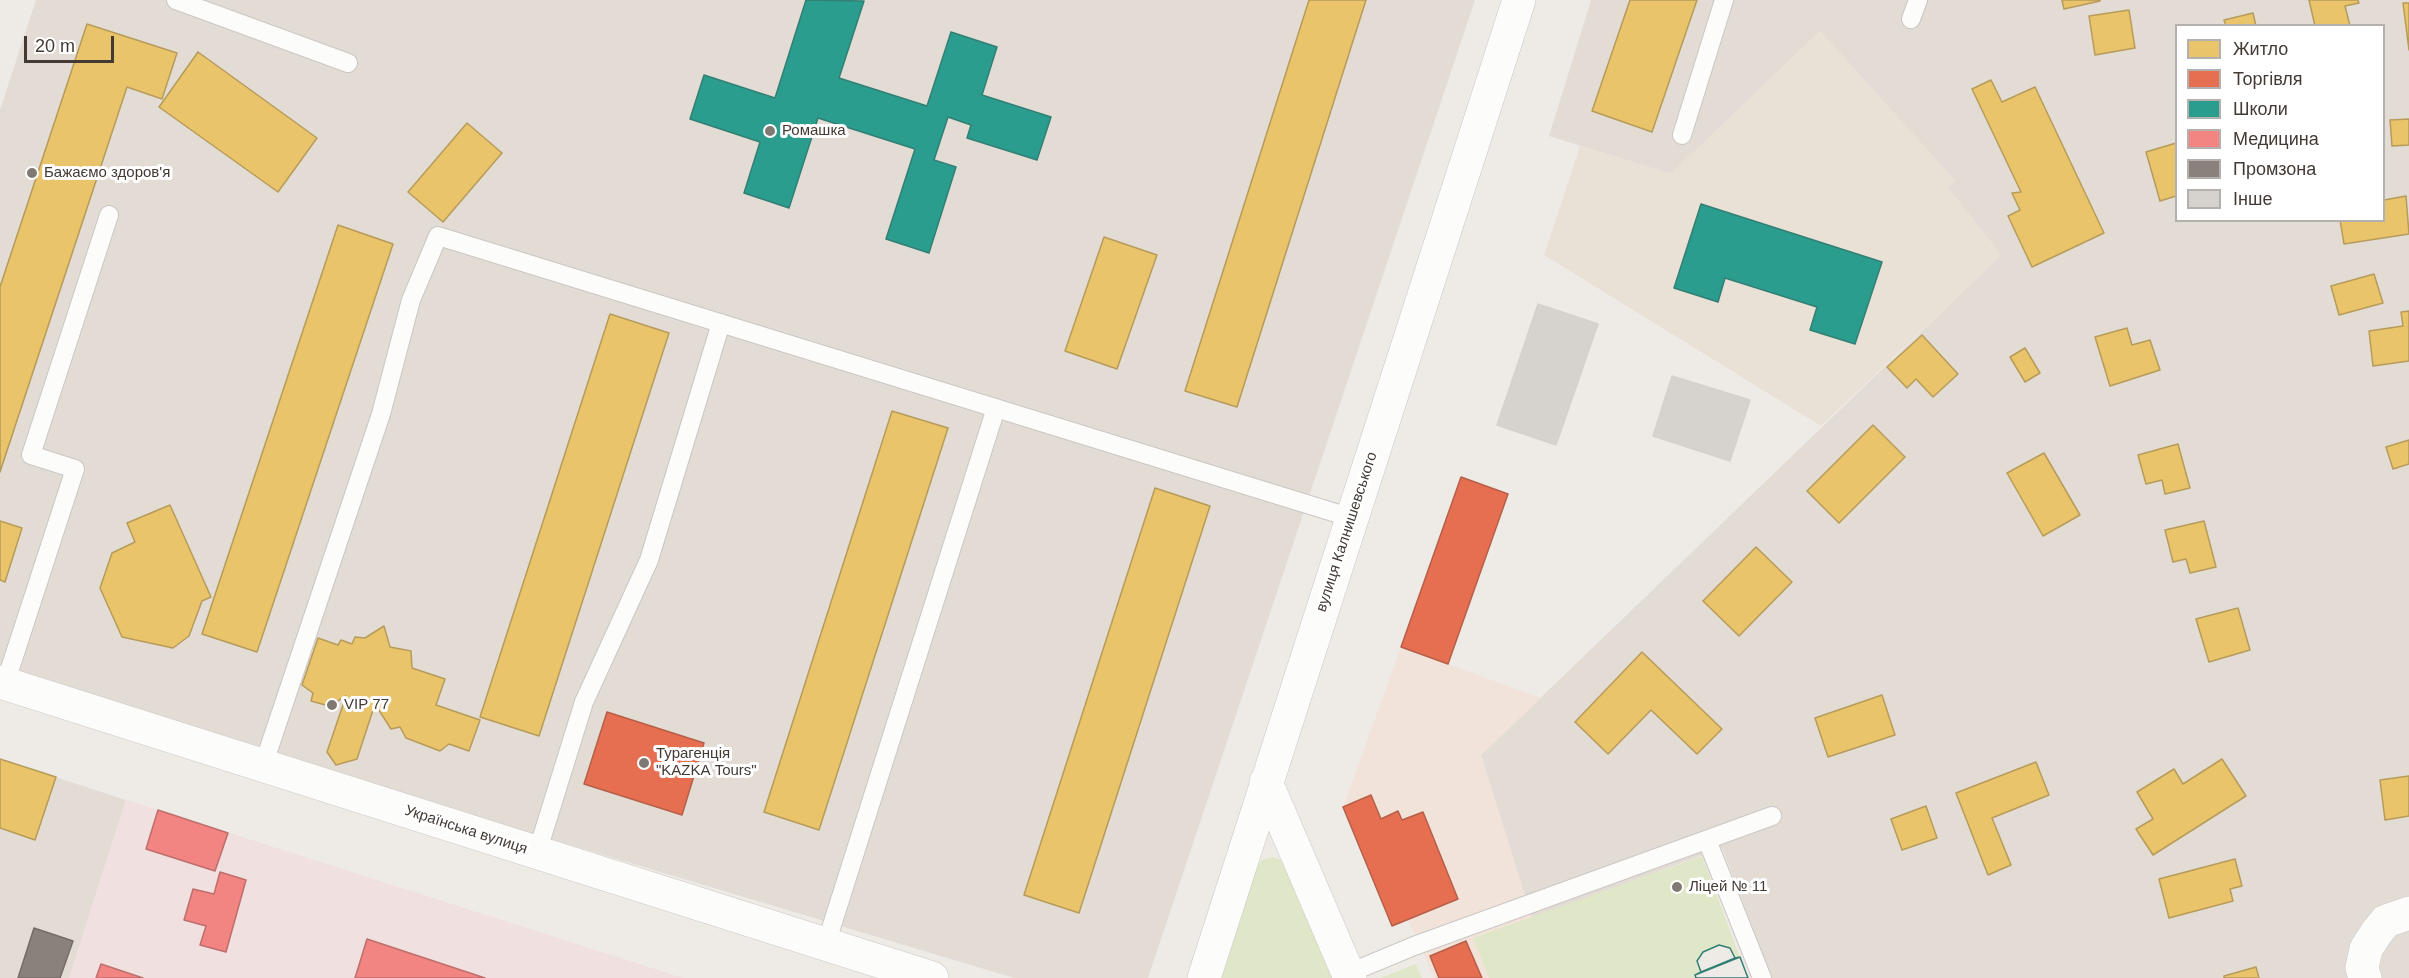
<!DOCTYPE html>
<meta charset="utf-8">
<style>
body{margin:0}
#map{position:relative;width:2409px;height:978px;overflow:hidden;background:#eeebe7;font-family:Helvetica,sans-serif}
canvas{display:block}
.legend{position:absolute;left:2175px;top:24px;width:210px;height:198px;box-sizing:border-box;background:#fff;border:2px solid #b4b0ae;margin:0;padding:8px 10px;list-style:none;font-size:18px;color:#433a34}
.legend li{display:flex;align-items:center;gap:12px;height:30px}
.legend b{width:30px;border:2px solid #b4b0ae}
.scale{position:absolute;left:24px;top:36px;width:90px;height:27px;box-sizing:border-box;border:3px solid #433a34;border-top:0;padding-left:8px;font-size:18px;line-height:21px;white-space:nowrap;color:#433a34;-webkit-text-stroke:4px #fff;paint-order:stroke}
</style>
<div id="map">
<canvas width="2409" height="978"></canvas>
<ul class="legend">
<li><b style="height:16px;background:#e9c46a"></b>Житло</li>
<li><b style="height:16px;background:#e76f51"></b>Торгівля</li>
<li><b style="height:16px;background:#2a9d8f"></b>Школи</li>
<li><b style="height:16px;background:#f28482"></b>Медицина</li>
<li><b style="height:16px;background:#8a817c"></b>Промзона</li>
<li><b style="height:16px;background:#d6d2ce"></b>Інше</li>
</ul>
<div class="scale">20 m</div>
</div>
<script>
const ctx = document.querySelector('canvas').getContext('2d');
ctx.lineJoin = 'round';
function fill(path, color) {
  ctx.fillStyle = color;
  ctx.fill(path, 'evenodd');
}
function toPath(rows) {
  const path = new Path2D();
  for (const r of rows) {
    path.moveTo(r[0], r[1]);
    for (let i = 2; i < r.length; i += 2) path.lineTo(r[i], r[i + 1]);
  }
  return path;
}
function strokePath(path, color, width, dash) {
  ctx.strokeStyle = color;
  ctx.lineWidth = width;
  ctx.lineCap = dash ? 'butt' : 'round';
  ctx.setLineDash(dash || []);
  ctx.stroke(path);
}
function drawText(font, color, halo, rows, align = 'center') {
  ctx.font = font + ' Helvetica,sans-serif';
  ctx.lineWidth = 6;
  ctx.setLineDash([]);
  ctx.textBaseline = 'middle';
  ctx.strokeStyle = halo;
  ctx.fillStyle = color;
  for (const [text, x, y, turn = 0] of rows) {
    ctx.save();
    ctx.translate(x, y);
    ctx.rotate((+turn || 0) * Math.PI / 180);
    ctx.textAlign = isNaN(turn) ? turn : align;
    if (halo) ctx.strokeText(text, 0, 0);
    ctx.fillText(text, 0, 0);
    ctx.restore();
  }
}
const residential = toPath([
 [36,0,1475,0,1148,978,1014,978,0,674,0,110],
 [1591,0,2409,0,2409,978,1772,978,1722,848,1532,918,1481,755,2001,255,1948,188,1955,181,1820,31,1671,174,1549,136],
 [2176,26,2384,26,2384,220,2176,220],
 [0,759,126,800,69,978,0,978]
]);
const commercial = toPath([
 [1401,647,1541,698,1481,755,1532,918,1473,938,1489,978,1434,978,1408,920,1392,926,1343,807]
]);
const education = toPath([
 [1820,31,1956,181,1948,188,2001,255,1821,426,1544,255,1580,146,1671,174]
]);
const medical = toPath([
 [126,800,158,810,683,978,69,978]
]);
const green = toPath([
 [1702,856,1740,957,1735,958,1730,948,1719,945,1703,952,1697,961,1701,972,1695,974,1696,978,1489,978,1473,938],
 [1273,857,1284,861,1339,978,1219,978,1254,869,1262,860],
 [1416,964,1422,978,1380,978]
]);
const homes = toPath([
 [1309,0,1366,0,1237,407,1185,391,1309,0],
 [1630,0,1697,0,1652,132,1592,111,1630,0],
 [2062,0,2100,0,2100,1,2064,9,2062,0],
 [2309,0,2358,0,2359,3,2345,6,2350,26,2315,26,2309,0],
 [2403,3,2409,3,2409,50,2403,3],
 [2129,10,2135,48,2095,55,2089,16,2129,10],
 [2253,13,2256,26,2226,26,2224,20,2253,13],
 [87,24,177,53,162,99,127,87,0,472,0,287,87,24],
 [198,52,317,138,278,192,159,107,198,52],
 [1991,80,2002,102,2035,87,2104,233,2032,267,2008,216,2020,210,2012,193,2021,192,1972,89,1991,80],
 [2409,119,2409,145,2392,146,2390,120,2409,119],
 [467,123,502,153,443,222,408,192,467,123],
 [2176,143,2176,196,2160,201,2146,152,2176,143],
 [2406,196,2409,234,2344,244,2340,220,2384,220,2384,200,2406,196],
 [338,225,393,244,257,652,202,634,338,225],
 [1104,237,1157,255,1117,369,1065,351,1104,237],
 [2374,274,2383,303,2339,315,2331,286,2374,274],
 [2409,311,2409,361,2373,366,2369,331,2403,326,2401,312,2409,311],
 [610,314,669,333,539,736,480,717,610,314],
 [2127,328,2132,345,2150,340,2160,370,2110,386,2095,337,2127,328],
 [1922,335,1958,374,1933,397,1916,379,1907,388,1887,367,1922,335],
 [2025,348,2040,373,2025,382,2010,357,2025,348],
 [892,411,948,428,819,830,764,812,892,411],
 [1873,425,1905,457,1839,523,1807,491,1873,425],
 [2409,440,2409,464,2393,469,2386,447,2409,440],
 [2178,444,2190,488,2165,494,2162,480,2146,484,2138,455,2178,444],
 [2044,453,2080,515,2043,536,2007,473,2044,453],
 [1155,488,1210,506,1079,913,1024,895,1155,488],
 [170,505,211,597,202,601,189,636,173,648,122,637,100,588,112,553,135,542,127,523,170,505],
 [0,521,22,528,5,582,0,580,0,521],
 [2204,521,2216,567,2190,573,2186,559,2173,562,2165,530,2204,521],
 [1756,547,1792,582,1739,636,1703,601,1756,547],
 [2238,608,2250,650,2209,662,2196,619,2238,608],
 [384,626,390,647,411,651,412,668,445,679,436,705,480,720,469,751,449,744,440,751,406,738,400,727,391,729,375,704,357,759,336,765,327,752,346,696,329,706,311,701,313,693,302,685,318,638,338,645,341,640,352,644,355,637,365,638,384,626],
 [1642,652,1722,729,1697,754,1651,710,1608,754,1575,722,1642,652],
 [1882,695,1895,735,1828,757,1815,718,1882,695],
 [0,759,56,777,35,840,0,828,0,759],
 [2222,759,2246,796,2153,855,2136,829,2153,819,2137,792,2174,769,2183,784,2222,759],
 [2036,762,2049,795,1992,818,2011,865,1988,875,1956,793,2036,762],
 [2409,776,2409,816,2385,820,2380,780,2409,776],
 [1926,806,1937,838,1902,850,1891,819,1926,806],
 [2235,859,2242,886,2230,889,2233,901,2169,918,2159,879,2235,859],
 [2256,967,2259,978,2224,978,2224,976,2256,967]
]);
const shops = toPath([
 [1461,477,1508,494,1448,664,1401,647,1461,477],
 [607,712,704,743,682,815,584,784,607,712],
 [1371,795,1381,819,1398,811,1402,820,1423,812,1458,899,1392,926,1343,807,1371,795],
 [1466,941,1482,978,1439,978,1430,956,1466,941]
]);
const schools = toPath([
 [806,0,864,1,839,78,927,106,951,32,997,47,982,95,1051,117,1037,160,967,138,971,125,948,117,934,160,956,167,929,253,886,239,915,149,818,118,789,208,744,193,760,142,690,119,704,75,775,98,806,0],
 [1701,204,1882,262,1855,344,1810,330,1817,307,1725,278,1718,302,1674,288,1701,204],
 [1719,945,1730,948,1735,958,1740,957,1748,978,1696,978,1695,975,1701,972,1697,961,1703,952,1719,945],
 [1719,945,1730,948,1735,958,1701,972,1697,961,1703,952,1719,945],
 [1740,957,1748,978,1696,978,1695,975,1740,957]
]);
const health = toPath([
 [158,810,228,833,215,871,146,849,158,810],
 [220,872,246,880,226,952,200,945,206,926,184,920,193,889,214,894,220,872],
 [367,939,485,978,355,978,367,939],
 [101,964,143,978,96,978,101,964]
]);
const industry = toPath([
 [34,928,73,941,60,978,18,978,34,928]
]);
const building = toPath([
 [1538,304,1598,324,1556,445,1497,425,1538,304],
 [1672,376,1750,400,1730,461,1653,436,1672,376]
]);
const service = toPath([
 [176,0,348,63],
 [1911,19,1918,0],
 [1682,135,1724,0],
 [5,684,75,469,31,455,109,215],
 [263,766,381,414,411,300,438,236,1352,518],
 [1707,840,1762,978],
 [537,853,584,702,649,560,721,323],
 [826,944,996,408],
 [1349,973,1414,946,1772,816]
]);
const minor = toPath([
 [0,682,932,978],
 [2365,978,2362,968,2366,949,2377,932,2386,921,2409,913]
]);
const tertiary = toPath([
 [1266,782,1350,978],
 [1204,978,1519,0]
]);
const markers = [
 [770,131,6,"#7f7873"],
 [32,173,6,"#7f7873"],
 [332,705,6,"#7f7873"],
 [644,763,6,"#7f7873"],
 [1677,887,6,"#7f7873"]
];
const poiNames = [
 ["Ромашка",782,131],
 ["Бажаємо здоров'я",44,173],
 ["VIP 77",344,705],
 ["Турагенція",656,754],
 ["\"KAZKA Tours\"",656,771],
 ["Ліцей № 11",1689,887]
];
const streetNames = [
 ["вулиця Калнишевського",1347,532,-72],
 ["Українська вулиця",466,830,18]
];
fill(residential, '#e2dcd4');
fill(commercial, '#f1e3da');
fill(education, '#e9e0d6');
fill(medical, '#f0e0df');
fill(green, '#e0e7c8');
fill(homes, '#e9c46a');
strokePath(homes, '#b79b5a', 1.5);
fill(shops, '#e76f51');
strokePath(shops, '#b65f48', 1.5);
fill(schools, '#2a9d8f');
strokePath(schools, '#327f74', 1.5);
fill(health, '#f28482');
strokePath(health, '#be6e6b', 1.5);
fill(industry, '#8a817c');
strokePath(industry, '#756c66', 1.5);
fill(building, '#d6d2ce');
strokePath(building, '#d6d1cd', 1.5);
strokePath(service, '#cac7c3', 20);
strokePath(minor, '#cac7c3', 34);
strokePath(tertiary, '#cac7c3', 34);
strokePath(service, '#fcfcfb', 18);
strokePath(minor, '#fcfcfb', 33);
strokePath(tertiary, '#fcfcfb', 33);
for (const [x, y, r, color] of markers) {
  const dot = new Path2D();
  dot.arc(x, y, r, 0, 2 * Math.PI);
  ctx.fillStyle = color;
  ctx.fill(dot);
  strokePath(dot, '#fff', 2);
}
drawText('15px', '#433a34', '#fff', poiNames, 'left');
drawText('15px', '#433a34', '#fff', streetNames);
</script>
